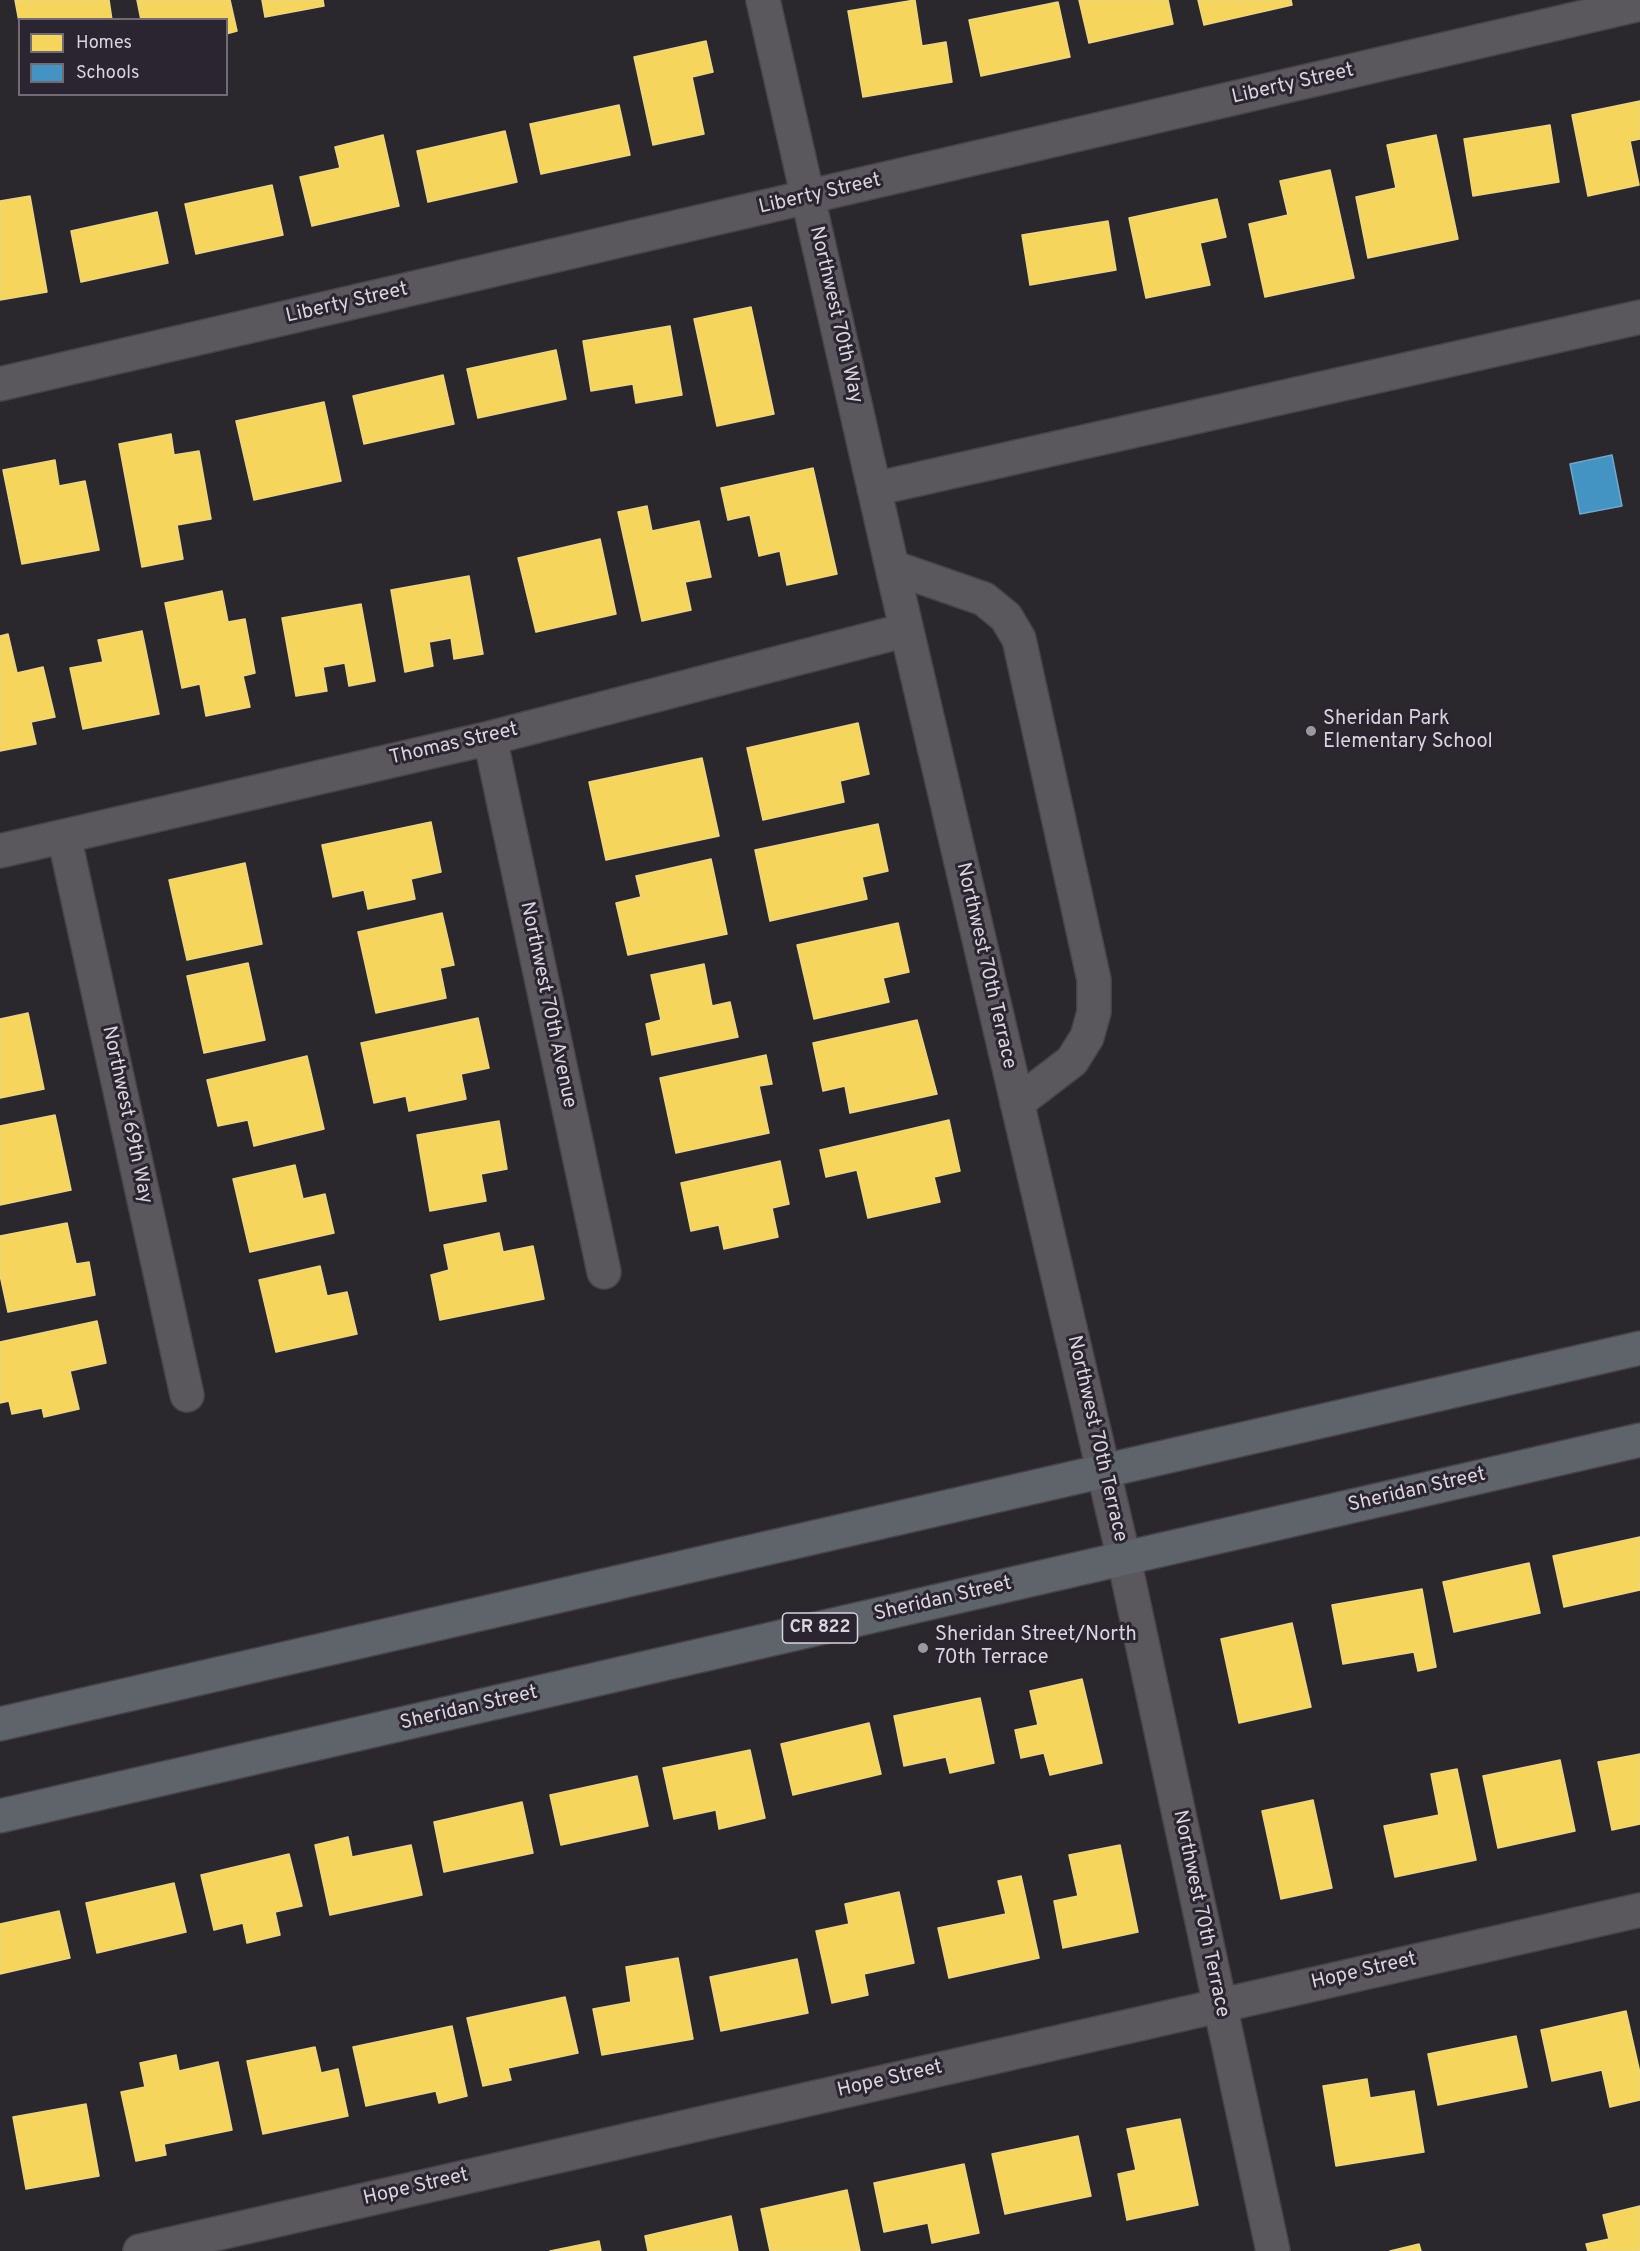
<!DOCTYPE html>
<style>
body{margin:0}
#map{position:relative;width:1640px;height:2251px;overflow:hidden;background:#2a282d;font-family:Overpass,sans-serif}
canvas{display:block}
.legend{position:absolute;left:18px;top:18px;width:210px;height:78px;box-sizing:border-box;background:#2a2530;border:2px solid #706b75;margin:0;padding:8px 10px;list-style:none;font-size:18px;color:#d8d5dc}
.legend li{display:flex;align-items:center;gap:12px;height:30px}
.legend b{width:30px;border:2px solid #706b75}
</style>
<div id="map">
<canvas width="1640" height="2251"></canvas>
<ul class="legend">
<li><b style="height:16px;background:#f6d55c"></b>Homes</li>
<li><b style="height:16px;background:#4393c3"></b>Schools</li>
</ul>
</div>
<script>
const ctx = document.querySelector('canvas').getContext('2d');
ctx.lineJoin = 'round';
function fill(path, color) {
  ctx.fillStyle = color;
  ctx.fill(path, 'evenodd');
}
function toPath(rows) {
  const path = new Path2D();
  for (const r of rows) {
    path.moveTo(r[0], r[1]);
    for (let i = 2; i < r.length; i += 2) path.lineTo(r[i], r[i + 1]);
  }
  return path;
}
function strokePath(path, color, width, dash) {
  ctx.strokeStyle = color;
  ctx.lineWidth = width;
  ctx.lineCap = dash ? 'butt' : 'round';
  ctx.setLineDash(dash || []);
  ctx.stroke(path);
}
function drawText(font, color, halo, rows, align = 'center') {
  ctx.font = font + ' Overpass,sans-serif';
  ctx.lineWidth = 6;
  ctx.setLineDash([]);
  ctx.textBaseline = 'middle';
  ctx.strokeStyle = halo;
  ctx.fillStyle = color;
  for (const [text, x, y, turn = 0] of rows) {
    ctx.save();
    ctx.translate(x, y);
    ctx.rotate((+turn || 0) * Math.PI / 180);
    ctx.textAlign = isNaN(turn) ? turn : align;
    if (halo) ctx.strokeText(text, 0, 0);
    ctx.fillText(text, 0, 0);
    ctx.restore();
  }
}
const homes = toPath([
 [15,0,109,0,112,20,20,20,20,27,15,0],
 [137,0,230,0,237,31,226,34,226,20,141,20,137,0],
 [262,0,323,0,324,6,265,17,262,0],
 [915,0,922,46,946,42,952,82,863,97,848,11,915,0],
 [1079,0,1168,0,1173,24,1089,43,1079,0],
 [1198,0,1291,0,1292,5,1204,25,1198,0],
 [1058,2,1070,57,981,76,969,20,1058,2],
 [706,41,713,72,692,77,704,134,653,145,634,57,706,41],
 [1640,101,1640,139,1630,141,1639,185,1588,196,1572,115,1640,101],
 [619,105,630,155,541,174,530,124,619,105],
 [1550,125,1559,182,1473,196,1464,139,1550,125],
 [505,131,517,182,428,202,417,151,505,131],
 [383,135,399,206,312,226,300,177,340,168,335,147,383,135],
 [1436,135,1458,239,1368,258,1356,197,1396,188,1387,145,1436,135],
 [1330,170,1354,278,1265,297,1249,224,1288,215,1280,181,1330,170],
 [272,185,283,235,196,254,185,204,272,185],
 [30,196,47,292,0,300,0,201,30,196],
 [1217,199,1226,237,1200,243,1210,285,1146,298,1129,218,1217,199],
 [157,212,168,263,81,282,71,231,157,212],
 [1108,221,1116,270,1030,285,1022,235,1108,221],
 [751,307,774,414,717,426,694,319,751,307],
 [670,326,682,395,636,403,633,384,591,391,583,341,670,326],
 [556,350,566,399,478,418,467,369,556,350],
 [443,375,454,424,364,444,353,396,443,375],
 [324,402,341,481,254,500,236,421,324,402],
 [171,434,174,455,199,451,211,519,177,525,183,559,142,567,119,444,171,434],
 [55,460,59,486,85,481,99,550,22,564,3,470,55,460],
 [813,468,837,574,787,585,780,551,759,556,750,515,728,520,721,488,813,468],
 [647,506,652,531,699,521,711,577,685,582,691,610,642,621,618,512,647,506],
 [600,539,616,614,536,632,518,558,600,539],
 [469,576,483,654,454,659,451,638,429,642,433,666,405,672,391,590,469,576],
 [222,591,228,622,245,619,255,673,243,676,250,707,206,716,200,684,182,688,165,603,222,591],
 [361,604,375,681,349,686,345,663,323,667,327,691,296,696,282,618,361,604],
 [142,631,159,714,83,729,70,668,103,662,98,640,142,631],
 [8,634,17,673,43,667,55,717,31,722,36,744,0,751,0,636,8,634],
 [858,723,869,774,840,781,844,802,763,820,747,748,858,723],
 [702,758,719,836,606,860,589,782,702,758],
 [431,822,441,872,411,879,415,899,368,909,364,890,333,897,322,845,431,822],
 [878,824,888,871,862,877,867,899,770,921,755,850,878,824],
 [711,859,727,934,628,955,616,903,641,897,636,876,711,859],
 [245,863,262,944,187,960,169,880,245,863],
 [442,913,454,965,440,968,446,998,376,1013,358,932,442,913],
 [898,923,909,972,883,978,889,1002,814,1019,797,945,898,923],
 [248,963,265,1040,204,1053,187,976,248,963],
 [704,964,712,1006,730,1002,738,1037,652,1055,646,1024,661,1020,651,975,704,964],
 [28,1013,44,1089,0,1098,0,1019,28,1013],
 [478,1018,489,1068,461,1074,466,1099,409,1111,406,1096,374,1103,361,1043,478,1018],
 [917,1020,937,1094,850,1113,845,1086,823,1091,813,1043,917,1020],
 [766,1055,772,1084,759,1086,769,1133,676,1153,660,1078,766,1055],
 [307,1056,324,1129,254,1146,248,1120,218,1126,207,1080,307,1056],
 [55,1115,71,1190,0,1205,0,1126,55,1115],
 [949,1120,960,1171,934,1177,940,1202,868,1218,857,1170,826,1177,820,1150,949,1120],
 [499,1121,507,1169,481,1174,486,1201,430,1211,417,1135,499,1121],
 [780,1161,789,1204,772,1208,778,1237,724,1249,719,1225,691,1231,681,1183,780,1161],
 [295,1165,303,1199,325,1194,334,1233,250,1252,233,1179,295,1165],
 [67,1223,76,1264,89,1262,95,1295,8,1312,0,1275,0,1236,67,1223],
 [499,1233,503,1252,533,1246,544,1299,440,1320,431,1275,449,1270,444,1245,499,1233],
 [320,1266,327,1296,347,1292,357,1334,276,1352,259,1280,320,1266],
 [97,1321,106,1363,70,1371,79,1409,44,1417,42,1408,12,1414,9,1401,0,1403,0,1342,97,1321],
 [1640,1537,1640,1590,1564,1607,1553,1556,1640,1537],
 [1529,1563,1540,1613,1454,1632,1443,1582,1529,1563],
 [1422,1589,1436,1667,1418,1671,1414,1652,1343,1664,1332,1605,1422,1589],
 [1292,1623,1311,1707,1239,1723,1221,1639,1292,1623],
 [1082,1679,1102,1763,1050,1775,1044,1753,1021,1758,1015,1730,1038,1725,1030,1691,1082,1679],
 [980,1698,994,1763,950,1773,946,1757,904,1766,894,1716,980,1698],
 [869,1723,881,1774,793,1795,781,1744,869,1723],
 [750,1750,765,1818,719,1829,716,1810,674,1819,663,1768,750,1750],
 [1640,1754,1640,1824,1612,1830,1598,1762,1640,1754],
 [1560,1760,1575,1831,1498,1848,1483,1776,1560,1760],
 [1457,1769,1476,1860,1395,1877,1384,1826,1439,1815,1431,1774,1457,1769],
 [637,1776,648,1826,561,1845,550,1795,637,1776],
 [1313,1800,1332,1888,1281,1899,1262,1811,1313,1800],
 [522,1802,533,1853,444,1872,434,1822,522,1802],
 [348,1837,352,1857,411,1845,422,1895,330,1915,315,1845,348,1837],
 [1120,1845,1138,1932,1063,1948,1054,1901,1078,1896,1069,1855,1120,1845],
 [289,1854,302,1906,275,1912,280,1935,247,1943,243,1923,214,1930,201,1875,289,1854],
 [1021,1876,1039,1958,949,1978,938,1928,1006,1914,998,1881,1021,1876],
 [174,1883,186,1932,97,1953,86,1903,174,1883],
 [899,1892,914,1963,864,1974,868,1995,832,2003,816,1931,849,1924,845,1904,899,1892],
 [59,1911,70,1958,0,1974,0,1924,59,1911],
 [678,1958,693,2039,602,2055,593,2009,631,2002,626,1967,678,1958],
 [797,1959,808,2013,721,2031,710,1977,797,1959],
 [565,1997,578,2053,508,2068,511,2080,483,2086,467,2018,565,1997],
 [1626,2011,1640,2073,1640,2100,1610,2107,1602,2070,1552,2081,1541,2030,1626,2011],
 [452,2026,467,2096,439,2103,436,2091,366,2106,353,2047,452,2026],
 [1516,2036,1527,2087,1438,2105,1428,2054,1516,2036],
 [315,2047,321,2073,338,2069,348,2116,263,2134,247,2061,315,2047],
 [176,2055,179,2071,218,2062,232,2130,164,2144,166,2155,136,2161,121,2092,145,2087,140,2063,176,2055],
 [1367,2079,1370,2098,1414,2091,1424,2152,1336,2166,1323,2086,1367,2079],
 [86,2104,99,2176,26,2189,13,2117,86,2104],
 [1180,2119,1198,2205,1127,2220,1118,2174,1136,2170,1127,2129,1180,2119],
 [1078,2136,1091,2196,1005,2214,992,2154,1078,2136],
 [964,2164,979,2233,932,2243,928,2223,884,2232,874,2183,964,2164],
 [847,2190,860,2251,770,2251,761,2209,847,2190],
 [1640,2206,1640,2251,1588,2251,1586,2244,1609,2239,1603,2215,1640,2206],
 [731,2216,738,2251,648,2251,645,2236,731,2216],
 [599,2241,601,2251,550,2251,599,2241],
 [1419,2244,1421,2251,1390,2251,1419,2244]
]);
const schools = toPath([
 [1612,455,1622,506,1580,514,1570,464,1612,455]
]);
const minor = toPath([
 [763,0,892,567,1124,1559,1273,2251],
 [0,384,1640,4],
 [874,489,1640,317],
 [892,567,984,599,1006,617,1019,639,1094,980,1094,1012,1087,1037,1072,1061,1017,1103],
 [490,738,604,1272],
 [64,836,187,1395],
 [0,851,490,738,906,630],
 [140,2251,1640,1910]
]);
const major = toPath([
 [0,1724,1640,1348],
 [0,1816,1640,1440]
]);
const markers = [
 [1311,731,6,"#9b989f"],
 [923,1648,6,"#9b989f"]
];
const shields = [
 [820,1628,75]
];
const shieldNames = [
 ["CR 822",820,1628]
];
const streetNames = [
 ["Liberty Street",1293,85,-13],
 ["Liberty Street",820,195,-13],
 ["Liberty Street",347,304,-13],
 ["Northwest 70th Way",835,315,77],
 ["Thomas Street",454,745,-13],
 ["Northwest 70th Terrace",985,966,77],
 ["Northwest 70th Avenue",547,1005,78],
 ["Northwest 69th Way",126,1115,78],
 ["Northwest 70th Terrace",1096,1439,77],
 ["Sheridan Street",1417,1491,-13],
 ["Sheridan Street",943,1600,-13],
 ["Sheridan Street",469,1709,-13],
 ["Northwest 70th Terrace",1200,1914,78],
 ["Hope Street",1364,1972,-13],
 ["Hope Street",890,2080,-13],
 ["Hope Street",416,2188,-13]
];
const poiNames = [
 ["Sheridan Park",1323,720],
 ["Elementary School",1323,743],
 ["Sheridan Street/North",935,1636],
 ["70th Terrace",935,1659]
];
fill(homes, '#f6d55c');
strokePath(homes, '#edd582', 1.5);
fill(schools, '#4393c3');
strokePath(schools, '#70a7ca', 1.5);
strokePath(minor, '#464449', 36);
strokePath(major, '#464449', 36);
strokePath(minor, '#5a585c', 33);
strokePath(major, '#5e646a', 33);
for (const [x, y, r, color] of markers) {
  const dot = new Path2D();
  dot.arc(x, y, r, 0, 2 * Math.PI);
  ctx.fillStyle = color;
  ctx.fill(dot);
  strokePath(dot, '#2a2530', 2);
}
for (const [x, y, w] of shields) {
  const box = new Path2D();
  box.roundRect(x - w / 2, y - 15, w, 30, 4.5);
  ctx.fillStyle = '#2a2530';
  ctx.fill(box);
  strokePath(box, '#d8d5dc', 1.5);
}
drawText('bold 18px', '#d8d5dc', null, shieldNames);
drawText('20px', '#d8d5dc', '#2a2530', streetNames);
drawText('20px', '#d8d5dc', '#2a2530', poiNames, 'left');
</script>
